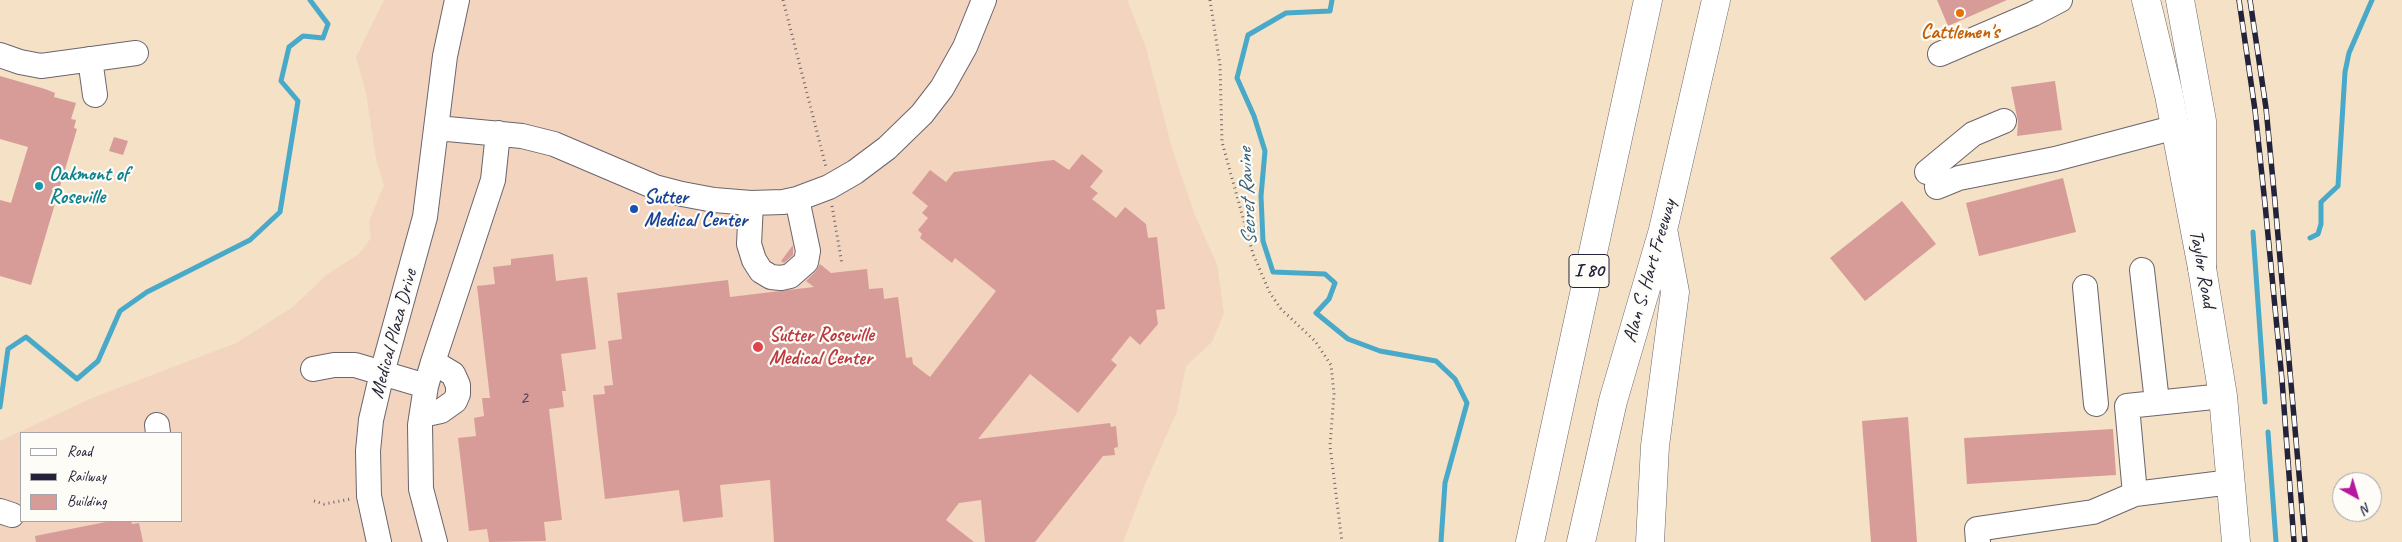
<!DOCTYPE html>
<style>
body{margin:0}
#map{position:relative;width:2402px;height:542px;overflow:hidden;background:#f4e1c6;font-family:Caveat,sans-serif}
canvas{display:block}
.legend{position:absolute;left:20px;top:432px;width:162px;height:90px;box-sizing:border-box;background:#fdfcf7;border:1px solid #a5a5ac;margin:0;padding:6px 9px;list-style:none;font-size:15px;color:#22223b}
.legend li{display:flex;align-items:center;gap:10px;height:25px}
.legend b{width:25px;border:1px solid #a5a5ac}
.north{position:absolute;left:2332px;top:472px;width:50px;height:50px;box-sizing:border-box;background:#fdfcf7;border:1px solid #a5a5ac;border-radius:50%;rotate:141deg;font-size:14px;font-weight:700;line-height:20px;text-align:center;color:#22223b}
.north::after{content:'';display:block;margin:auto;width:18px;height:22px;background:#b5179e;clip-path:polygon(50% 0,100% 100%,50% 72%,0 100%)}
</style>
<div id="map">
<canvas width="2402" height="542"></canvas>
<ul class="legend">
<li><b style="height:6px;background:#fff"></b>Road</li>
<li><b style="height:6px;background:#22223b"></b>Railway</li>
<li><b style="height:14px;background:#d79c98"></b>Building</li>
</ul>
<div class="north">N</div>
</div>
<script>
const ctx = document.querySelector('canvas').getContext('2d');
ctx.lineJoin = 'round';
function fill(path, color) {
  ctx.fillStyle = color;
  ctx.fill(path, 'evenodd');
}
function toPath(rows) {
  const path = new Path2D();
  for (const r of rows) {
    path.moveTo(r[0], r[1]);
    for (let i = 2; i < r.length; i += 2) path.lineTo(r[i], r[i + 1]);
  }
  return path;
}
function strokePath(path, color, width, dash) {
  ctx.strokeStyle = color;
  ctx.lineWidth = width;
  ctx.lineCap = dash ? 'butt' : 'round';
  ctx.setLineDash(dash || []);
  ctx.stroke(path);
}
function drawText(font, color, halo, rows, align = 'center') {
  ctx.font = font + ' Caveat,sans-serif';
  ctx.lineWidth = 4.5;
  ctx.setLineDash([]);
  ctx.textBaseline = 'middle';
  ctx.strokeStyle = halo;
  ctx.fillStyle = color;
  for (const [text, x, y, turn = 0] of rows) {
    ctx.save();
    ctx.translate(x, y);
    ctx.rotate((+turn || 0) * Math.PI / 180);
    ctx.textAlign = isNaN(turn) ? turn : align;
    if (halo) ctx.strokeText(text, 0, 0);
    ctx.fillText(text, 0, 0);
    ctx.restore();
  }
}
const built = toPath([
 [384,0,1127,0,1146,48,1172,148,1194,213,1217,264,1224,313,1212,342,1186,366,1177,411,1146,482,1123,542,0,542,0,441,92,398,236,343,293,307,326,275,359,254,371,238,369,221,384,185,376,159,366,93,356,57],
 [21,433,181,433,181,521,21,521]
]);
const stream = toPath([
 [1332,0,1330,11,1286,13,1248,35,1237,78,1254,116,1265,151,1261,196,1263,241,1273,272,1325,274,1335,283,1329,299,1316,313,1348,339,1380,351,1436,361,1455,379,1467,403,1445,483,1441,542],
 [2253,232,2265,402],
 [2310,238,2318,234,2321,224,2321,202,2338,186,2345,72,2349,53,2372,0],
 [0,407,8,349,26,337,77,379,98,361,120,311,147,292,250,240,280,212,298,101,281,81,289,47,303,36,323,38,328,24,310,0],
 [2268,432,2276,542]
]);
const building = toPath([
 [1937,0,2007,0,1948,26],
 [0,76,45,89,55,93,54,97,76,103,71,119,76,120,74,128,77,129,31,285,0,276,0,200,11,203,28,147,0,139],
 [2055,81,2062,130,2017,136,2018,122,2011,87],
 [114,137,128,141,123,155,109,151],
 [1082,154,1103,171,1090,187,1098,193,1092,199,1116,218,1125,207,1146,224,1148,238,1157,237,1165,309,1156,310,1158,324,1140,345,1130,336,1111,360,1117,365,1078,413,1030,374,978,439,1110,423,1111,427,1116,426,1118,447,1114,448,1115,455,1103,456,1035,542,985,542,981,500,959,503,946,520,974,542,774,542,770,480,720,485,723,517,683,522,679,490,605,499,593,395,605,394,604,386,613,385,608,341,622,339,617,293,728,280,730,297,814,287,806,281,815,272,820,264,831,273,867,269,869,289,883,288,884,299,898,297,906,358,912,357,913,364,930,377,996,291,955,258,952,263,920,238,922,234,918,230,928,218,922,213,928,206,912,193,930,170,946,182,954,172,1044,161,1054,160,1069,170],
 [2063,178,2076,232,1979,256,1966,203],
 [1902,201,1936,244,1865,301,1830,258],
 [793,245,793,255,784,263,781,261],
 [553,254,556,281,587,277,596,349,561,354,566,391,562,391,564,407,549,409,562,520,544,522,546,541,489,542,487,529,469,531,458,438,476,436,474,418,484,416,482,398,490,398,477,286,495,284,493,267,511,265,511,259],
 [1908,417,1917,542,1871,542,1862,421],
 [2113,429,2116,475,1967,484,1964,438],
 [111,521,131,521,132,524,139,523,143,542,36,542,35,536]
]);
const path = toPath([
 [783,0,826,167],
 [1210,0,1220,65,1222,142,1253,254,1270,293,1281,309,1315,341,1331,365,1334,394,1330,446,1342,542],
 [832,206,842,264],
 [314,501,324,504,351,499]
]);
const minor = toPath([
 [1940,54,2033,14,2060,0],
 [0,55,20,62,41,66,136,53],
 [90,59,95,95],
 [437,128,522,136,554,144,655,187,682,194,714,200,751,203,783,202,797,199,829,187,855,172,887,148,922,114,942,88,965,47,984,0],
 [1927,172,1973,134,2004,121],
 [1937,187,1959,178,2055,159,2176,127],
 [751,203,749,244,754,260,761,271,771,277,781,278,790,276,806,262,808,251,797,199],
 [2142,270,2157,402],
 [2085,287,2096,404],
 [313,369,334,365,355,365,426,386],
 [422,415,441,411,455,401,458,394,458,385,453,374,433,362],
 [157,425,158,433],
 [2135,494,2127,406,2223,396],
 [0,511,12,515],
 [379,542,369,496,368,451,371,420,382,373,425,217,445,56,457,0],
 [435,542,421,489,420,425,426,386,433,362,493,180,498,133],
 [1978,542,1977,529,2093,512,2135,494,2231,482]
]);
const major = toPath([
 [2146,0,2169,95,2202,268,2223,396,2236,542]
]);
const highway = toPath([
 [2180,0,2202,121,2202,268],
 [1530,542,1648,0],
 [1581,542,1613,401,1663,230,1716,0],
 [1650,542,1655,446,1675,292,1664,234]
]);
const rail = toPath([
 [2239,0,2255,110,2265,204,2282,380,2294,542],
 [2250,0,2266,108,2275,202,2305,542]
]);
const markers = [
 [1960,13,5,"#e8710a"],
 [39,186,5,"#0f9aa8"],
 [634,209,5,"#1a4fb4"],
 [758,347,6,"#e0444e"]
];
const numberNames = [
 ["2",524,398]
];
const shields = [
 [1589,271,40]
];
const shieldNames = [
 ["I 80",1589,271]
];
const foodNames = [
 ["Cattlemen's",1960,33]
];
const cultureNames = [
 ["Oakmont of",49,175],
 ["Roseville",49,198]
];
const transitNames = [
 ["Sutter",644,198],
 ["Medical Center",644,221]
];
const streetNames = [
 ["Taylor Road",2202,269,80],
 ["Alan S. Hart Freeway",1650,271,-74],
 ["Medical Plaza Drive",394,334,-75]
];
const healthNames = [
 ["Sutter Roseville",769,336],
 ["Medical Center",769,359]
];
const waterNames = [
 ["Secret Ravine",1248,197,-93]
];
fill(built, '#f3d4be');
strokePath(stream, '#48a9c8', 5);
fill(building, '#d79c98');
strokePath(minor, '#6c656c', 26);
strokePath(major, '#6c656c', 29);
strokePath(highway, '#6c656c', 29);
strokePath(path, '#6c656c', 3, [1, 4]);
strokePath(minor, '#fff', 24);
strokePath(major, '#fff', 28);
strokePath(highway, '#fff', 28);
strokePath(rail, '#22223b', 5.5);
strokePath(rail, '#fdfcf7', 4, [11]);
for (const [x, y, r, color] of markers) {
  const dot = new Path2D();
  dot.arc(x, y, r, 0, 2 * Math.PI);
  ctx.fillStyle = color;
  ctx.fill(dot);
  strokePath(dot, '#fdfcf7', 2);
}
drawText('18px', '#4f4052', null, numberNames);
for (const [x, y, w] of shields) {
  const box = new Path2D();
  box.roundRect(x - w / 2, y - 16.5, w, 33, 4);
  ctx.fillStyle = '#fdfcf7';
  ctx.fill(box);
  strokePath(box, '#22223b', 1);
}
drawText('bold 19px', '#22223b', null, shieldNames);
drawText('bold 20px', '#c56008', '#fdfcf7', foodNames);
drawText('bold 20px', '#0d838f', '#fdfcf7', cultureNames, 'left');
drawText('bold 20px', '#164399', '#fdfcf7', transitNames, 'left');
drawText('20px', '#22223b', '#fdfcf7', streetNames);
drawText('bold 20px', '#be3a42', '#fdfcf7', healthNames, 'left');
drawText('italic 21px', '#335f7a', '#fdfcf7', waterNames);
</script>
